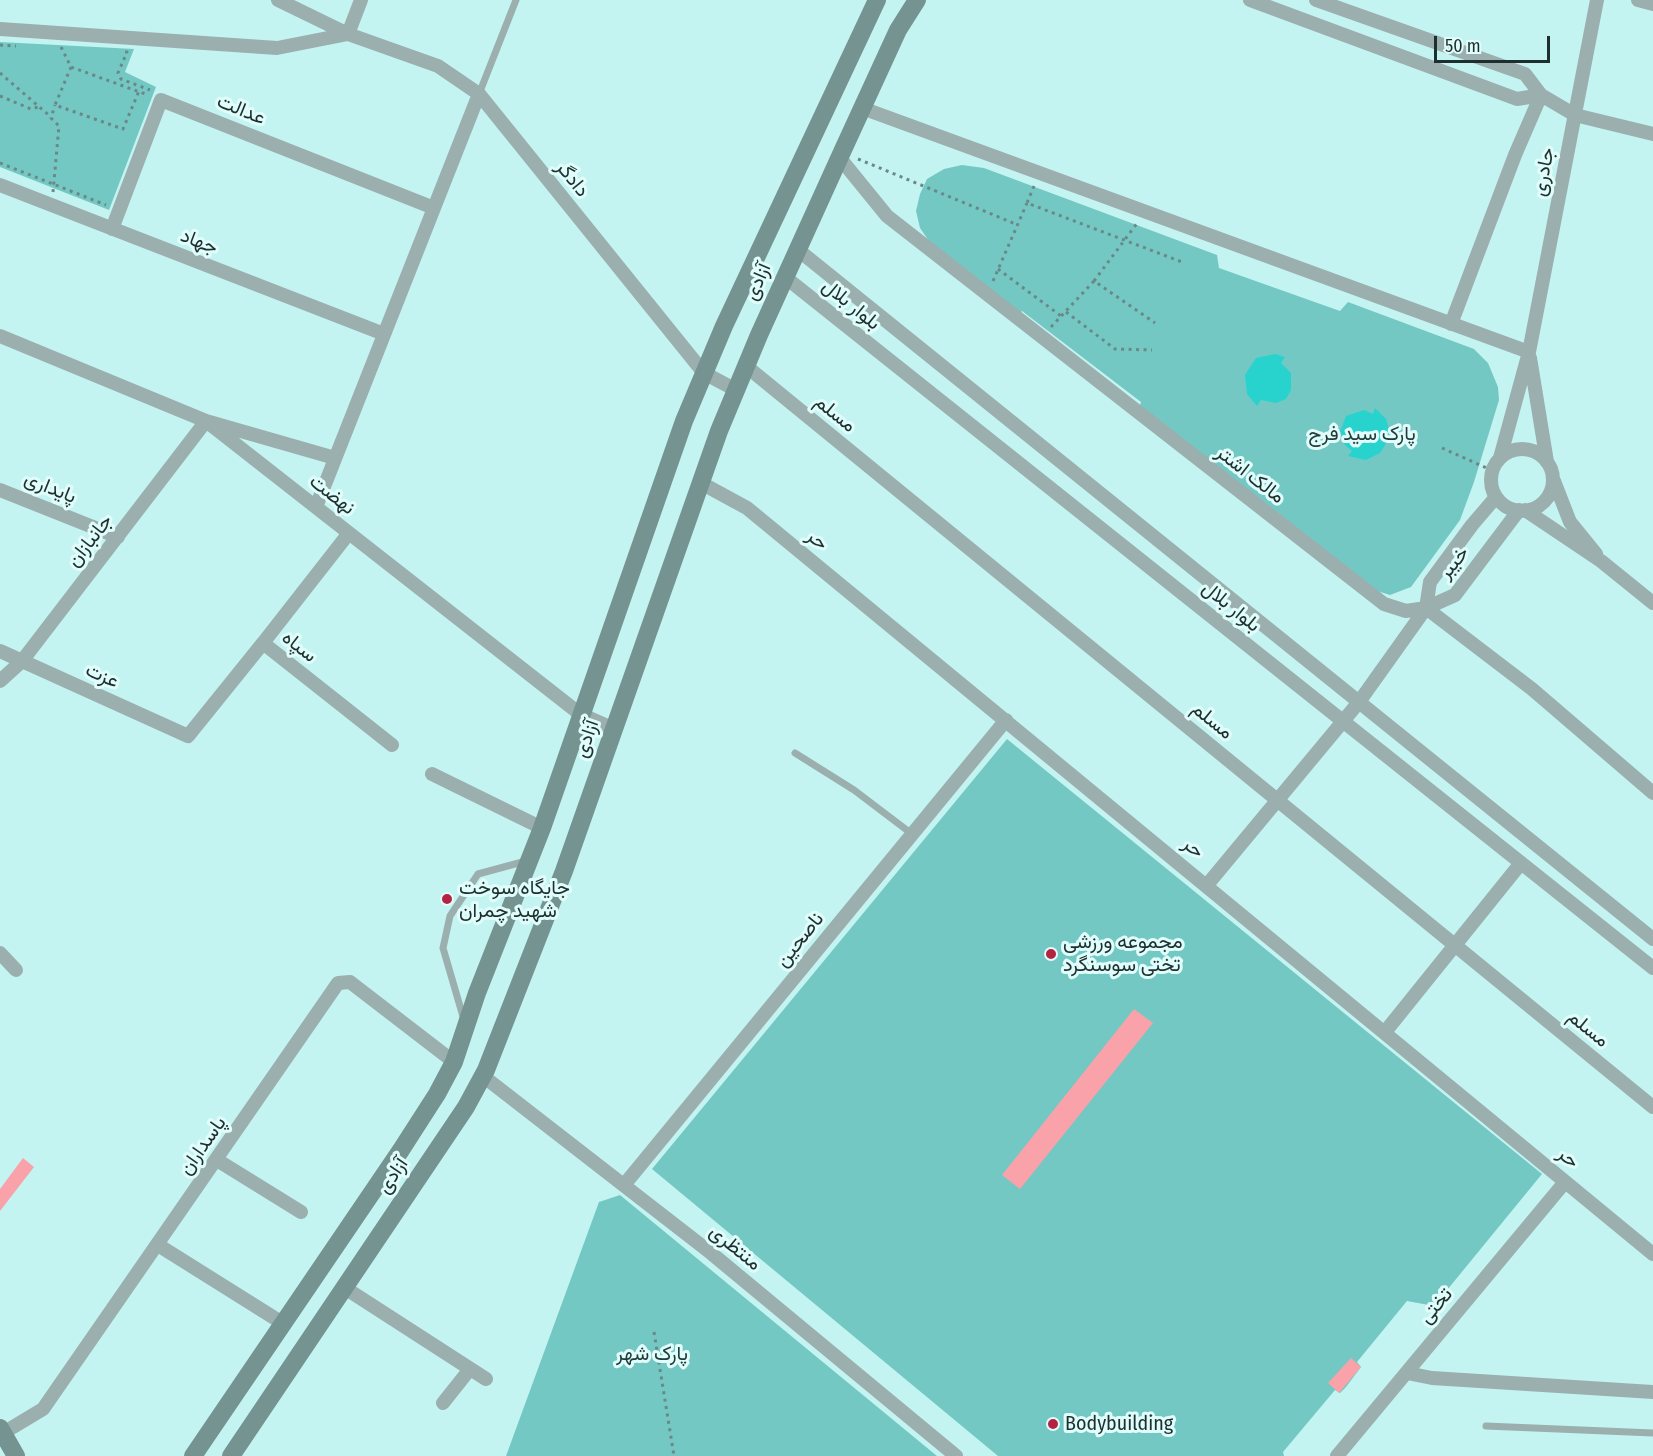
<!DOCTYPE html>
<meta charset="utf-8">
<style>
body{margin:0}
#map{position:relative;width:1653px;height:1456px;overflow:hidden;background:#c4f4f1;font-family:"Fira Sans Condensed",sans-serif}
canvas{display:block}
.scale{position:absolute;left:1434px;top:36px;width:116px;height:27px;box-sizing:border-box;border:3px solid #1d302f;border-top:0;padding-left:8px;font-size:18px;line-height:21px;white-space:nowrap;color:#1d302f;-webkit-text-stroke:4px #e1fdfb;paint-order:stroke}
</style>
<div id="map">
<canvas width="1653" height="1456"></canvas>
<div class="scale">50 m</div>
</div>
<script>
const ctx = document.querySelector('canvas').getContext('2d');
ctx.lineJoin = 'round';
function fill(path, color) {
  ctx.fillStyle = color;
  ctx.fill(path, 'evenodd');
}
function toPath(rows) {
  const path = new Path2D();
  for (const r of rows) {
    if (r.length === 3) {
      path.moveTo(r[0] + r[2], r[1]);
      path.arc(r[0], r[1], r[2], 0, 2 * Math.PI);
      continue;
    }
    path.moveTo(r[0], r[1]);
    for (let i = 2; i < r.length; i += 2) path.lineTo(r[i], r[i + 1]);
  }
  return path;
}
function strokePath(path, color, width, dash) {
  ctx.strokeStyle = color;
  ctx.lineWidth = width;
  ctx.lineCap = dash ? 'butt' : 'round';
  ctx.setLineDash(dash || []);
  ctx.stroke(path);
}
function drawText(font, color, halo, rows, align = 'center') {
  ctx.font = font + ' "Fira Sans Condensed",Vazirmatn,sans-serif';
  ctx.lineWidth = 6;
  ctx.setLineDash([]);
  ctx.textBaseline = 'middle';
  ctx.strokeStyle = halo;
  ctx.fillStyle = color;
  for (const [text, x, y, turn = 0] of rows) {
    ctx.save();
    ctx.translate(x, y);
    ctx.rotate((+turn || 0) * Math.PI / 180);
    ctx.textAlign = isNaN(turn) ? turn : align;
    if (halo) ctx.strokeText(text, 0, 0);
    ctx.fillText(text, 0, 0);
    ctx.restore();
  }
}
const green = toPath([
 [0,42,134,49,125,72,156,87,109,210,0,167],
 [962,165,984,168,1217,255,1219,268,1340,311,1348,302,1474,349,1488,363,1498,387,1499,400,1474,482,1460,520,1411,587,1390,595,1371,589,1139,409,1141,402,1022,311,1018,315,933,247,920,228,916,211,920,194,927,179,944,169],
 [1007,739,1542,1174,1434,1306,1407,1301,1357,1362,1361,1367,1346,1387,1340,1393,1335,1390,1283,1452,1284,1456,998,1456,652,1169],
 [620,1195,937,1456,506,1456,599,1202]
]);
const water = toPath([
 [1275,354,1285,357,1281,363,1291,373,1291,390,1286,399,1276,403,1261,400,1257,406,1247,394,1245,375,1256,358],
 [1375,408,1386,419,1389,429,1387,442,1380,453,1366,460,1348,456,1352,451,1345,445,1340,432,1346,416,1364,410,1373,414]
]);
const building = toPath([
 [1134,1009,1153,1023,1020,1189,1002,1175],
 [23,1158,34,1167,0,1211,0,1189],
 [1351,1358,1361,1367,1339,1393,1328,1383]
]);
const path = toPath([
 [0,45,16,46],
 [61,47,71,67,148,95],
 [125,52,127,52,118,73,121,79,150,90],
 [71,67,55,105,123,129,139,91],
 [0,73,51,117],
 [0,96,31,109,38,107],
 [858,159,1018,225],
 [0,163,106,205],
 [1034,186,1027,203,1182,262],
 [53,192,59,126,51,118,55,105],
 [998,269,1061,316],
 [993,281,1027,203],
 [1094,281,1138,222],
 [1066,312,1115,349,1152,350],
 [1051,327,1094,281,1155,323],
 [1442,448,1489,469],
 [654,1332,674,1456]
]);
const service = toPath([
 [479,94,516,0],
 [795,753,854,790,912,834],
 [464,1020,443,948,450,916,478,874,526,861],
 [1486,1426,1653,1433]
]);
const minor = toPath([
 [278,0,348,34],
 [361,0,348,34,438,66,479,94,704,373,736,390],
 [1250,0,1517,99,1541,95,1525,74,1316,0],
 [1638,0,1653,4],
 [0,29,277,48,348,34],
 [862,108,1529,352],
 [839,157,887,216,1384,604,1406,611,1426,608,1455,595,1519,510],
 [0,185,384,334],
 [112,229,161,100,434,208],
 [797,249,1653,939],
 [785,277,1653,968],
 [1451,324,1515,155,1541,95,1575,115,1653,134],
 [0,336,206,421,580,714,614,729],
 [1530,358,1547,462],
 [746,366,1653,1107],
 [1522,480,31],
 [1500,458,1529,352,1597,0],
 [1554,481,1570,522,1596,554],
 [701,483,747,508,1653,1254],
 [0,490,118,537],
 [316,507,479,94],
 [1525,510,1601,561,1653,603],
 [349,533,263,643,392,745],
 [1426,608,1532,689,1653,793],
 [0,651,188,736,263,643],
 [0,681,22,661,206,421,335,458],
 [432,774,542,828],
 [1207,885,1359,702,1426,608,1430,582,1472,525,1496,497],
 [0,953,16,970],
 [1385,1032,1521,863],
 [483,1076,711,1253,956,1456],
 [217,1160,301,1212],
 [624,1185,1006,720],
 [158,1245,284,1324],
 [345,1288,486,1379],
 [1407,1373,1432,1378,1653,1392],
 [443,1403,470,1369],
 [3,1433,43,1409,338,983,350,982,454,1062],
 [1337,1456,1565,1182]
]);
const secondary = toPath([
 [0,1428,16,1456],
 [193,1456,401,1150,437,1094,454,1062,477,993,542,828,684,421,724,326,877,0],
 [231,1456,466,1107,486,1070,564,871,719,431,759,335,842,152,898,30,917,0]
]);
const markers = [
 [447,899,6,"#b52343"],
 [1051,954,6,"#b52343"],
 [1053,1424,6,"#b52343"]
];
const streetNames = [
 ["عدالت",241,110,22],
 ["جادری",1544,172,-79],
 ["دادگر",572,179,51],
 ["جهاد",199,242,21],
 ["آزادی",758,282,-66],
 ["بلوار بلال",851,305,39],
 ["مسلم",835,414,39],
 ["مالک اشتر",1250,475,38],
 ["پایداری",50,488,22],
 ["نهضت",332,495,38],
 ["حر",817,540,39],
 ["جانبازان",90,541,-52],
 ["خیبر",1454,563,-50],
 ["بلوار بلال",1231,607,39],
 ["سپاه",299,647,38],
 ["عزت",102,676,24],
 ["مسلم",1212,721,39],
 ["آزادی",587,739,-71],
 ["حر",1193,848,39],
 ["ناصحین",800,940,-51],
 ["مسلم",1588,1029,39],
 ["پاسداران",203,1146,-55],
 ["حر",1568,1158,40],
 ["آزادی",393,1176,-56],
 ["منتظری",735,1248,39],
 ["تختی",1436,1306,-50]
];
const parkNames = [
 ["پارک سید فرج",1362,434],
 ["پارک شهر",652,1354]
];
const poiNames = [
 ["جایگاه سوخت",459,888],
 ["شهید چمران",459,911],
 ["مجموعه ورزشی",1063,942],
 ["تختی سوسنگرد",1063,965],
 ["Bodybuilding",1065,1424]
];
fill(green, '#74c8c4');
fill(water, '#28d3ce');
fill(building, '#f9a2a9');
strokePath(path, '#698987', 3, [3, 4.5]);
strokePath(service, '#9bafae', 7);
strokePath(minor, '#9bafae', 14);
strokePath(secondary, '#759391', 18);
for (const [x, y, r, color] of markers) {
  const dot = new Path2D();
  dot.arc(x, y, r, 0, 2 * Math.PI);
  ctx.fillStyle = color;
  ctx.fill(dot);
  strokePath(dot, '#e1fdfb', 2);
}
drawText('20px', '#1d302f', '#e1fdfb', streetNames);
drawText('20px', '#223c3a', '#e1fdfb', parkNames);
drawText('20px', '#1d302f', '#e1fdfb', poiNames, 'left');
</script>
